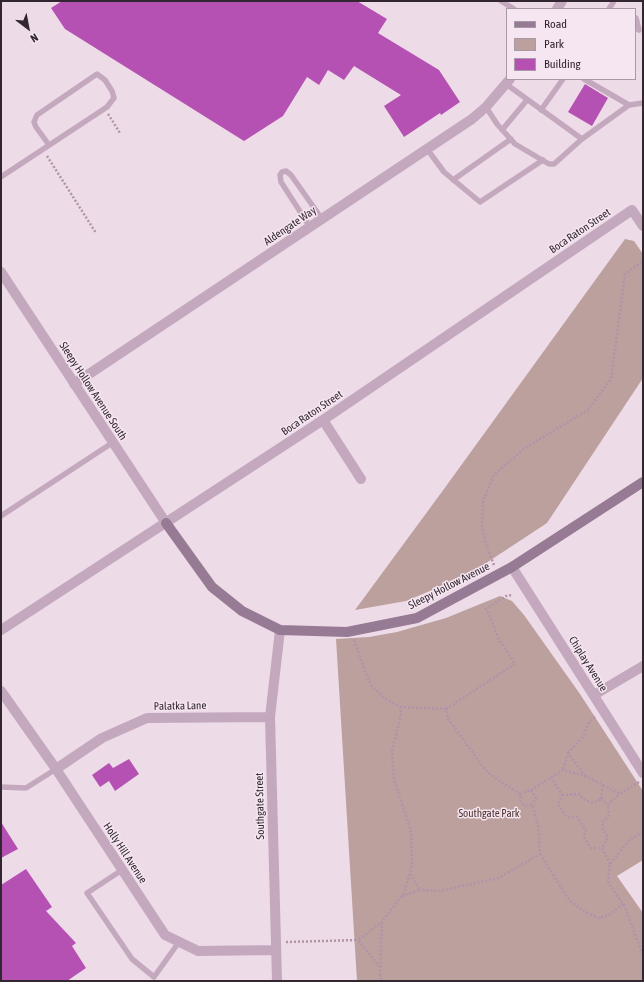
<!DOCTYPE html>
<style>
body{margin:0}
#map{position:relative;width:644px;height:982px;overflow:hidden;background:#eedbe8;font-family:"Asap Condensed",sans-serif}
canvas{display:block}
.frame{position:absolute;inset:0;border:2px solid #322731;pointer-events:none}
.legend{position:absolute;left:506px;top:8px;width:130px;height:72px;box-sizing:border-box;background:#f6e6f1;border:1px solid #a89aa4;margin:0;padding:5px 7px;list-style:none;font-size:12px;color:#322731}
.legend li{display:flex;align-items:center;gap:8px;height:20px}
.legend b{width:20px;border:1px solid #a89aa4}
.north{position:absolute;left:8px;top:8px;width:40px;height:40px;-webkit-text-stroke:3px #f6e6f1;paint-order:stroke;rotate:148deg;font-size:11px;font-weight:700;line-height:16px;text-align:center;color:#322731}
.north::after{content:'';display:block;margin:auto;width:14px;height:18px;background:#322731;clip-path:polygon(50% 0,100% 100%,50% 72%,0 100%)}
</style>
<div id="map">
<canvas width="644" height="982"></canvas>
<div class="frame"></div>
<ul class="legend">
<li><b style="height:5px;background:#977a93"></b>Road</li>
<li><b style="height:11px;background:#bba09d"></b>Park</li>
<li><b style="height:11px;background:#b651b4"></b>Building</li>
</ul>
<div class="north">N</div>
</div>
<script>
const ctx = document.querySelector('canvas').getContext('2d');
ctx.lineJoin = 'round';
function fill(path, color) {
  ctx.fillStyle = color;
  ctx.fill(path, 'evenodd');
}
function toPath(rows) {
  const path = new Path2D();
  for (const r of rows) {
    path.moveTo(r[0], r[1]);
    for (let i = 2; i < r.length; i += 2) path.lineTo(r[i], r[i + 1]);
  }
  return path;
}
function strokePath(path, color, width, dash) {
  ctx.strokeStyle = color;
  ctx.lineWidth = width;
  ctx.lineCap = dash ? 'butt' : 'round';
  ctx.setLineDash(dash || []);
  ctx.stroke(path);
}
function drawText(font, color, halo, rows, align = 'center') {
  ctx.font = font + ' "Asap Condensed",sans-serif';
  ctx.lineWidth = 3;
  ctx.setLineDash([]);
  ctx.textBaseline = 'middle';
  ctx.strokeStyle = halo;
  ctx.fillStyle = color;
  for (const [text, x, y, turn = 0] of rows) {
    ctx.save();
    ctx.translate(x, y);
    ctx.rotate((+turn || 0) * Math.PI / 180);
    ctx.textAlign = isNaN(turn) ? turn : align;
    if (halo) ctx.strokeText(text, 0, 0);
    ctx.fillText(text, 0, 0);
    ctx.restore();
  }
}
const green = toPath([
 [625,239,634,241,643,254,643,378,547,523,468,575,406,601,355,610,444,489],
 [500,596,512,601,524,615,580,694,643,791,643,860,617,876,643,913,643,981,357,981,336,639,369,637,397,632,446,618]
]);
const building = toPath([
 [62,1,357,1,387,19,378,33,439,70,460,102,441,115,440,113,404,137,384,106,401,95,354,66,344,80,328,70,319,85,307,77,283,116,244,141,65,29,51,8],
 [585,84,608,98,592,126,568,112],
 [129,759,139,774,115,791,109,781,100,787,92,775,109,763,113,768],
 [1,822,18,849,1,858],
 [26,869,52,907,46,911,76,943,72,946,86,968,67,981,1,981,1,885]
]);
const path = toPath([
 [108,114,120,133],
 [47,156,96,233],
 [494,565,486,544,482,527,483,501,494,475,525,448,588,410,611,379,625,274,643,261],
 [354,640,365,671,372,686,384,698,400,707,401,714,392,751,394,780,411,831,412,866,404,893,382,922,380,976,382,981],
 [400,707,446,709,448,719,487,772,501,782,520,794,521,803,526,806,532,805,538,825,540,854,498,878,440,891,420,890],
 [446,709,515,664,498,638,489,614,486,609,506,596,512,595],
 [568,753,583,737,589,722,595,717],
 [585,776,620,794,639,782],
 [551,777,562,795,558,805,567,817,577,817,586,831,584,837,591,848,602,848,610,864],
 [531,790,563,770,585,776,568,753,563,770],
 [520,794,531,790,536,798,532,805],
 [562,795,579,794,583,799,593,803,601,799],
 [601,799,608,804,620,794],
 [601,799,603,785],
 [643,832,629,840,610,864,608,882,625,907,643,956],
 [603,847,608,837,603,830,603,821,609,816,608,804],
 [540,854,570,901,583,911,599,918,609,915,623,904],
 [402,896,420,890,410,874],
 [286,942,358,940],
 [380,967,358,940,382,922]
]);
const lane = toPath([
 [501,1,514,9],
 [609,9,614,1],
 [635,27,639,30,636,18],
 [584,79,629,105],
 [506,84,582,139],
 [486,107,497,124,515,144,549,164,554,164,582,139,629,105,643,103],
 [541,110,563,79],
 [502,130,527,100],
 [427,149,444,172,480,202,543,160],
 [1,177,107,107,114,98,112,91,105,80,97,74,37,115,34,122,36,127,49,145],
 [453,180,511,139],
 [310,227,281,182,280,175,282,172,286,171,291,175,322,219],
 [1,516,112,443],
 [1,787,26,788,56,769],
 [122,870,87,893,132,959,154,977,179,942]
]);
const street = toPath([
 [557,9,562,1],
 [1,272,166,523],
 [74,384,472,119,486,107,510,79],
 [323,420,361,479],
 [512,567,643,773],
 [1,630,323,420,632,210,643,226],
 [1,691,56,769,165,935,198,951,275,950],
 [594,695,643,666],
 [56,769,102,738,147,718,270,717],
 [277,981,270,717,280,630]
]);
const secondary = toPath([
 [166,523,212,587,242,611,280,630,347,632,417,618,512,567,643,482]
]);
const streetNames = [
 ["Aldengate Way",290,226,-34],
 ["Boca Raton Street",580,231,-34],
 ["Sleepy Hollow Avenue South",93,391,57],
 ["Boca Raton Street",312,413,-34],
 ["Sleepy Hollow Avenue",449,586,-27],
 ["Chiplay Avenue",588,664,58],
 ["Palatka Lane",180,706,-1],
 ["Southgate Street",260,806,-91],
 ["Holly Hill Avenue",125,853,57]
];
const parkNames = [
 ["Southgate Park",489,814]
];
fill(green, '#bba09d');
fill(building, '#b651b4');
strokePath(path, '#b093aa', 2.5, [2, 2]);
strokePath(lane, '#c4a9be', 5.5);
strokePath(street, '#c4a9be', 10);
strokePath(secondary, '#977a93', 10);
drawText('11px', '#322731', '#f6e6f1', streetNames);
drawText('11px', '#4d332f', '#f6e6f1', parkNames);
</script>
